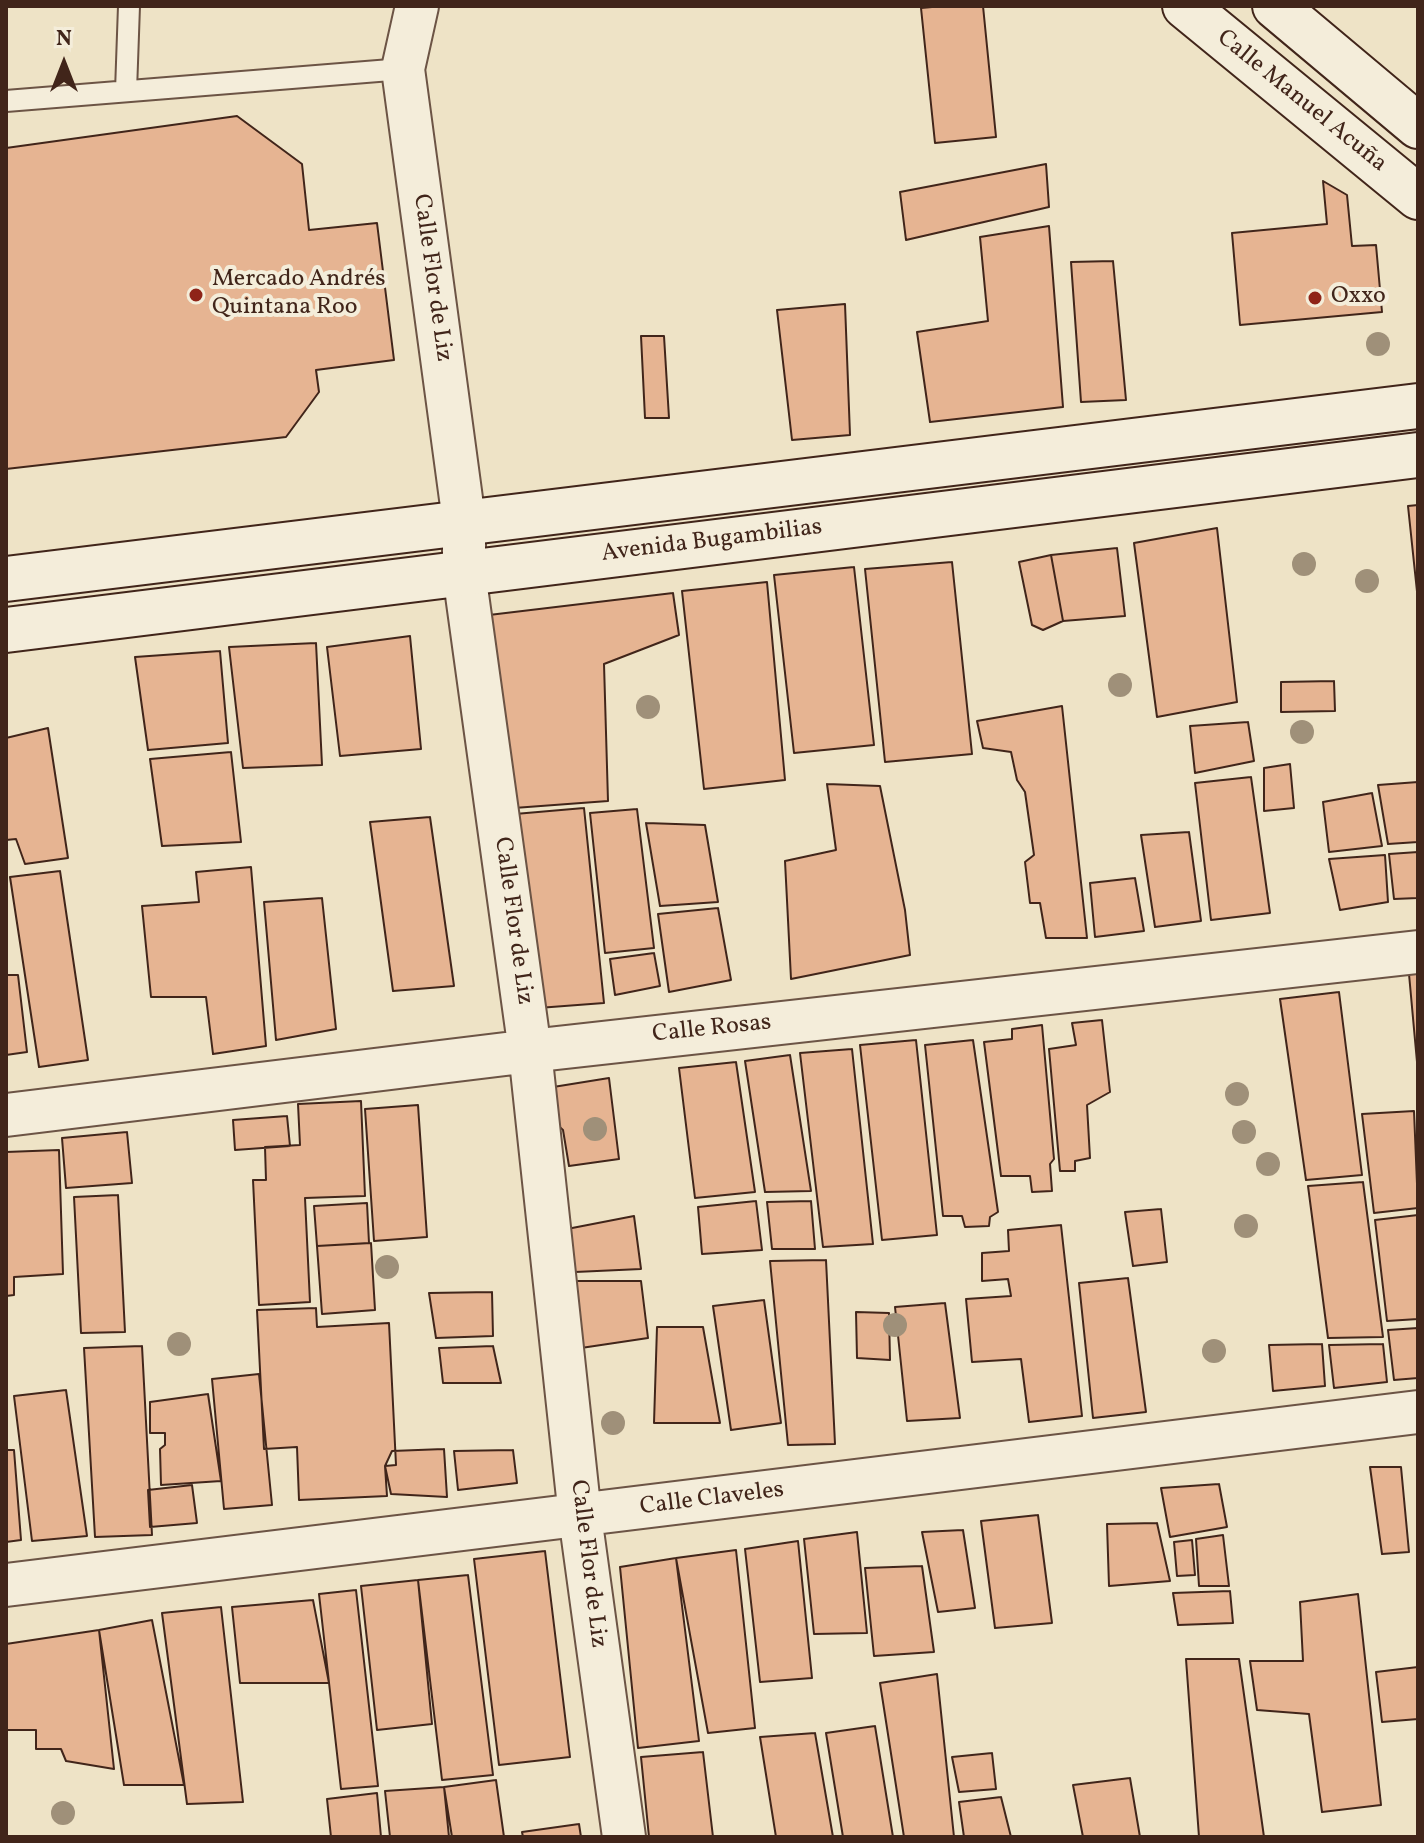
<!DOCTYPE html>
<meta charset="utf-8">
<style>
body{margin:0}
#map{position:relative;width:1424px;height:1843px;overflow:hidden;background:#eee3c6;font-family:Vollkorn,serif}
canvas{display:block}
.frame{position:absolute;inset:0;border:8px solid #41251a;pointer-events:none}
.north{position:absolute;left:24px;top:24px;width:80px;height:80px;-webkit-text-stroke:6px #f4edda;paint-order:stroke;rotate:0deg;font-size:22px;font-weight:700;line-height:32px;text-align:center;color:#41251a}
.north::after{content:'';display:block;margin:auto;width:28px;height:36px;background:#41251a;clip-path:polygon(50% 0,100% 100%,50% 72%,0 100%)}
</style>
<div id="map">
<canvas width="1424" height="1843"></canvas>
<div class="frame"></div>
<div class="north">N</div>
</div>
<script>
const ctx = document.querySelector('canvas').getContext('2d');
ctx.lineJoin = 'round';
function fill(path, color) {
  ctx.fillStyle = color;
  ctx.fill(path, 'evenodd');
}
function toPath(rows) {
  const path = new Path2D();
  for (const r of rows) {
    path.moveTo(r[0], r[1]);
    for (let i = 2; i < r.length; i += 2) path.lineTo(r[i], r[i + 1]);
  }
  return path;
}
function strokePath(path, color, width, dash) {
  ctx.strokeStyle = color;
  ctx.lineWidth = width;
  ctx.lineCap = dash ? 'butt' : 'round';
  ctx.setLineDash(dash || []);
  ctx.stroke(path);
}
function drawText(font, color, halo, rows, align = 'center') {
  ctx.font = font + ' Vollkorn,serif';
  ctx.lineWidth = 8;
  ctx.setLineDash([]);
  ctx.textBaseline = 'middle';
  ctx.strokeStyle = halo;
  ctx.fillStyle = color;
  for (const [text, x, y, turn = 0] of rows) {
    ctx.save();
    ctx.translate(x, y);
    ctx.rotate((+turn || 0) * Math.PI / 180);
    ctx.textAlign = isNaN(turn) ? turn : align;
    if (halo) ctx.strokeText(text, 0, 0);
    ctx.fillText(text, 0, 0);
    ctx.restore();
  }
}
const building = toPath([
 [943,6,983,6,996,137,935,143,921,8,943,6],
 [237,116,302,164,309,230,377,223,394,360,316,370,319,392,286,437,6,469,6,148,237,116],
 [1046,164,1049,207,906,240,900,192,1046,164],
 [1323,181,1347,195,1352,246,1376,245,1382,312,1240,325,1232,233,1327,224,1323,181],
 [1049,226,1063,407,930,422,917,332,988,321,980,237,1049,226],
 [1113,261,1126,400,1081,402,1071,262,1113,261],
 [845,304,850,435,792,440,777,310,845,304],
 [641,336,664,336,669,418,645,418,641,336],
 [1418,505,1418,601,1408,506,1418,505],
 [1217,528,1237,702,1157,717,1134,543,1217,528],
 [1117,548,1125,616,1063,621,1051,555,1117,548],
 [1051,555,1063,621,1043,630,1032,625,1019,562,1051,555],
 [952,562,972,754,885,762,865,569,952,562],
 [854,567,874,745,794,753,774,575,854,567],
 [767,582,785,780,704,789,682,591,767,582],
 [673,593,679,635,604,664,608,801,514,808,489,615,673,593],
 [410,636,421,749,340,756,327,647,410,636],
 [316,643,322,765,243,768,229,647,316,643],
 [220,651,228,743,148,750,135,657,220,651],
 [1334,681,1335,711,1281,712,1281,682,1334,681],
 [1062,706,1087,938,1046,938,1040,903,1030,903,1025,862,1034,855,1025,792,1017,780,1011,752,983,748,977,721,1062,706],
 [1248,722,1254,761,1195,773,1190,726,1248,722],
 [48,728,68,858,25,864,16,839,6,840,6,738,48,728],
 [231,752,241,842,162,846,150,759,231,752],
 [1290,764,1294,808,1264,811,1264,768,1290,764],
 [1251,777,1270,913,1211,920,1195,783,1251,777],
 [1418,782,1418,842,1388,844,1378,785,1418,782],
 [827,784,880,786,905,910,910,955,791,979,785,861,836,850,827,784],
 [1372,793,1382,846,1329,852,1323,802,1372,793],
 [584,808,604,1003,538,1008,515,814,584,808],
 [637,809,654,948,605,953,590,813,637,809],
 [430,817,454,986,393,991,370,822,430,817],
 [646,823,705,825,718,902,660,906,646,823],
 [1189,832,1201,921,1155,927,1141,835,1189,832],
 [1418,852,1418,898,1394,899,1389,854,1418,852],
 [1385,855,1388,902,1340,910,1329,859,1385,855],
 [251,867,266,1046,213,1054,206,997,151,997,142,906,199,902,196,872,251,867],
 [60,871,88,1060,39,1067,10,877,60,871],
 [1135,878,1144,931,1095,937,1090,883,1135,878],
 [322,898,336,1029,276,1040,264,902,322,898],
 [718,908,731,980,669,992,658,914,718,908],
 [654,953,660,986,615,995,610,959,654,953],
 [1418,962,1418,1073,1408,963,1418,962],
 [6,975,18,975,27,1052,6,1055,6,975],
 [1339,992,1362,1175,1306,1180,1280,999,1339,992],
 [1102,1020,1110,1092,1087,1105,1090,1158,1075,1161,1075,1171,1060,1171,1049,1049,1076,1045,1072,1023,1102,1020],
 [1042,1025,1054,1159,1050,1164,1052,1191,1032,1192,1030,1176,1001,1176,984,1042,1012,1039,1012,1029,1042,1025],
 [916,1040,937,1235,882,1240,860,1045,916,1040],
 [973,1040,998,1212,990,1217,989,1226,965,1227,962,1216,943,1216,925,1045,973,1040],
 [852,1049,873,1244,823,1247,800,1053,852,1049],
 [790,1055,811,1191,765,1192,745,1061,790,1055],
 [736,1062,755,1192,695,1198,679,1068,736,1062],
 [609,1078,619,1159,569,1166,563,1130,553,1121,547,1088,609,1078],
 [361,1101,365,1196,305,1198,310,1302,259,1305,253,1180,266,1180,265,1147,300,1145,298,1104,361,1101],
 [418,1105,427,1237,374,1241,365,1109,418,1105],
 [1414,1111,1418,1208,1374,1213,1362,1114,1414,1111],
 [287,1116,290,1146,235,1150,233,1120,287,1116],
 [127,1132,132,1183,66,1188,62,1138,127,1132],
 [59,1150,63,1274,14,1277,14,1295,6,1296,6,1152,59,1150],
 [1363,1182,1383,1337,1328,1338,1308,1186,1363,1182],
 [118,1195,125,1332,81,1333,74,1197,118,1195],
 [756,1201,762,1250,702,1254,698,1207,756,1201],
 [811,1201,815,1249,772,1249,767,1202,811,1201],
 [367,1203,369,1243,317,1246,314,1206,367,1203],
 [1161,1209,1167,1262,1133,1266,1125,1212,1161,1209],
 [1418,1215,1418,1319,1387,1321,1375,1220,1418,1215],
 [634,1216,641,1269,575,1272,567,1229,634,1216],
 [1061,1225,1082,1416,1029,1422,1021,1359,972,1362,966,1299,1011,1296,1008,1279,982,1281,982,1253,1009,1251,1008,1230,1061,1225],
 [371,1243,375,1310,322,1314,317,1246,371,1243],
 [826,1260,835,1444,788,1445,770,1261,826,1260],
 [1128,1278,1146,1412,1093,1418,1079,1283,1128,1278],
 [575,1281,641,1281,648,1338,581,1348,575,1281],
 [492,1292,493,1336,436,1338,429,1293,492,1292],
 [764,1300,781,1423,731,1430,713,1306,764,1300],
 [945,1303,960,1418,907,1421,895,1307,945,1303],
 [316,1308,317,1327,389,1323,396,1465,385,1466,387,1496,299,1500,297,1447,264,1449,257,1310,316,1308],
 [856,1312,889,1313,890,1360,857,1358,856,1312],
 [657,1327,703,1327,720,1423,654,1423,657,1327],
 [1418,1328,1418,1378,1394,1380,1388,1330,1418,1328],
 [1322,1344,1325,1386,1273,1391,1269,1345,1322,1344],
 [1383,1344,1387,1382,1334,1388,1329,1345,1383,1344],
 [142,1346,152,1535,95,1537,84,1348,142,1346],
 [493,1346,501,1383,443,1383,439,1348,493,1346],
 [259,1374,272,1505,224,1509,212,1379,259,1374],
 [66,1390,87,1536,32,1541,14,1396,66,1390],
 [208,1394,221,1481,161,1485,160,1449,165,1445,165,1433,150,1433,150,1402,208,1394],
 [444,1449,447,1497,391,1494,385,1466,392,1451,444,1449],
 [6,1450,14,1450,21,1540,6,1542,6,1450],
 [513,1450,517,1483,458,1490,454,1451,513,1450],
 [1370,1467,1401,1467,1409,1552,1382,1554,1370,1467],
 [1219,1484,1227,1527,1170,1537,1161,1488,1219,1484],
 [192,1485,197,1523,150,1527,148,1490,192,1485],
 [1038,1515,1052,1623,995,1628,981,1521,1038,1515],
 [1157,1523,1170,1581,1109,1586,1107,1524,1157,1523],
 [963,1530,975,1608,938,1612,922,1532,963,1530],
 [857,1532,867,1633,814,1634,804,1539,857,1532],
 [1223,1535,1229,1586,1199,1586,1196,1539,1223,1535],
 [1192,1540,1195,1575,1177,1576,1174,1542,1192,1540],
 [798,1541,812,1678,760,1682,745,1549,798,1541],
 [736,1550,755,1728,708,1733,676,1558,736,1550],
 [545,1551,570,1757,499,1765,474,1559,545,1551],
 [676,1558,699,1741,638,1748,620,1567,676,1558],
 [922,1566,934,1652,874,1656,865,1568,922,1566],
 [468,1575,493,1775,442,1780,418,1580,468,1575],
 [418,1580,432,1724,377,1730,361,1586,418,1580],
 [356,1590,378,1786,341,1789,319,1594,356,1590],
 [1230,1591,1233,1623,1178,1625,1173,1593,1230,1591],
 [1358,1594,1381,1805,1322,1812,1309,1714,1257,1710,1250,1661,1303,1661,1300,1602,1358,1594],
 [313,1600,329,1683,240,1683,232,1607,313,1600],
 [221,1607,243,1802,187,1804,162,1613,221,1607],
 [152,1620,184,1785,124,1785,99,1630,152,1620],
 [99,1630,114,1769,66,1761,61,1749,36,1749,36,1730,6,1730,6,1644,99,1630],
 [1186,1659,1239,1659,1264,1837,1199,1837,1186,1659],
 [1418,1667,1418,1719,1382,1722,1376,1672,1418,1667],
 [937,1674,954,1837,904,1837,880,1683,937,1674],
 [875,1726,893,1837,843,1837,826,1733,875,1726],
 [815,1733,833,1837,776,1837,760,1737,815,1733],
 [703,1752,713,1837,649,1837,641,1757,703,1752],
 [992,1753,996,1789,959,1792,952,1757,992,1753],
 [1130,1778,1140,1837,1083,1837,1073,1785,1130,1778],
 [496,1780,504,1837,452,1837,444,1787,496,1780],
 [444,1787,449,1837,390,1837,385,1791,444,1787],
 [377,1793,381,1837,331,1837,327,1799,377,1793],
 [1001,1797,1011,1837,964,1837,959,1802,1001,1797],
 [579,1824,581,1837,523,1837,522,1832,579,1824]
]);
const lane = toPath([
 [126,91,129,6],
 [6,101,403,69]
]);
const street = toPath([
 [417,6,403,69,464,521,464,573,530,1051,580,1516,624,1837],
 [6,1115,530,1051,1418,952],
 [6,1585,1418,1412]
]);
const secondary = toPath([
 [1185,6,1418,197],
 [1275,6,1418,126],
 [6,579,1418,406],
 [6,630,1418,455]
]);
const trees = [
 [1378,344],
 [1304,564],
 [1367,581],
 [1120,685],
 [648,707],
 [1302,732],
 [1237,1094],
 [595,1129],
 [1244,1132],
 [1268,1164],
 [1246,1226],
 [387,1267],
 [895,1325],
 [179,1344],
 [1214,1351],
 [613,1423],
 [63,1813]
];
const markers = [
 [196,295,8,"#8f2418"],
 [1315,298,8,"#8f2418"]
];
const streetNames = [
 ["Calle Manuel Acuña",1301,102,39],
 ["Calle Flor de Liz",431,278,82],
 ["Avenida Bugambilias",712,542,-7],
 ["Calle Flor de Liz",512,921,82],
 ["Calle Rosas",712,1030,-6],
 ["Calle Claveles",712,1500,-7],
 ["Calle Flor de Liz",587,1564,83]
];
const poiNames = [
 ["Mercado Andrés",212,281],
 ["Quintana Roo",212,309],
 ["Oxxo",1331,298]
];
fill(building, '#e6b492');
strokePath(building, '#41251a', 2);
strokePath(lane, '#6c5445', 24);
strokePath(street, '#6c5445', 46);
strokePath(secondary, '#41251a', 48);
strokePath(lane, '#f4edda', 20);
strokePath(street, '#f4edda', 42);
strokePath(secondary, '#f4edda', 44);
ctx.fillStyle = '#9f9079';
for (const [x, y] of trees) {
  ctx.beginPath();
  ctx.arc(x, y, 12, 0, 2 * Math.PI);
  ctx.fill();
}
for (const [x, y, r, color] of markers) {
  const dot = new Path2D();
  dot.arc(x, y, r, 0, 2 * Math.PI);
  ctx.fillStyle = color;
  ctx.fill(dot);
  strokePath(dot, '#f4edda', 3);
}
drawText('24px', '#41251a', '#f4edda', streetNames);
drawText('24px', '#41251a', '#f4edda', poiNames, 'left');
</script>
